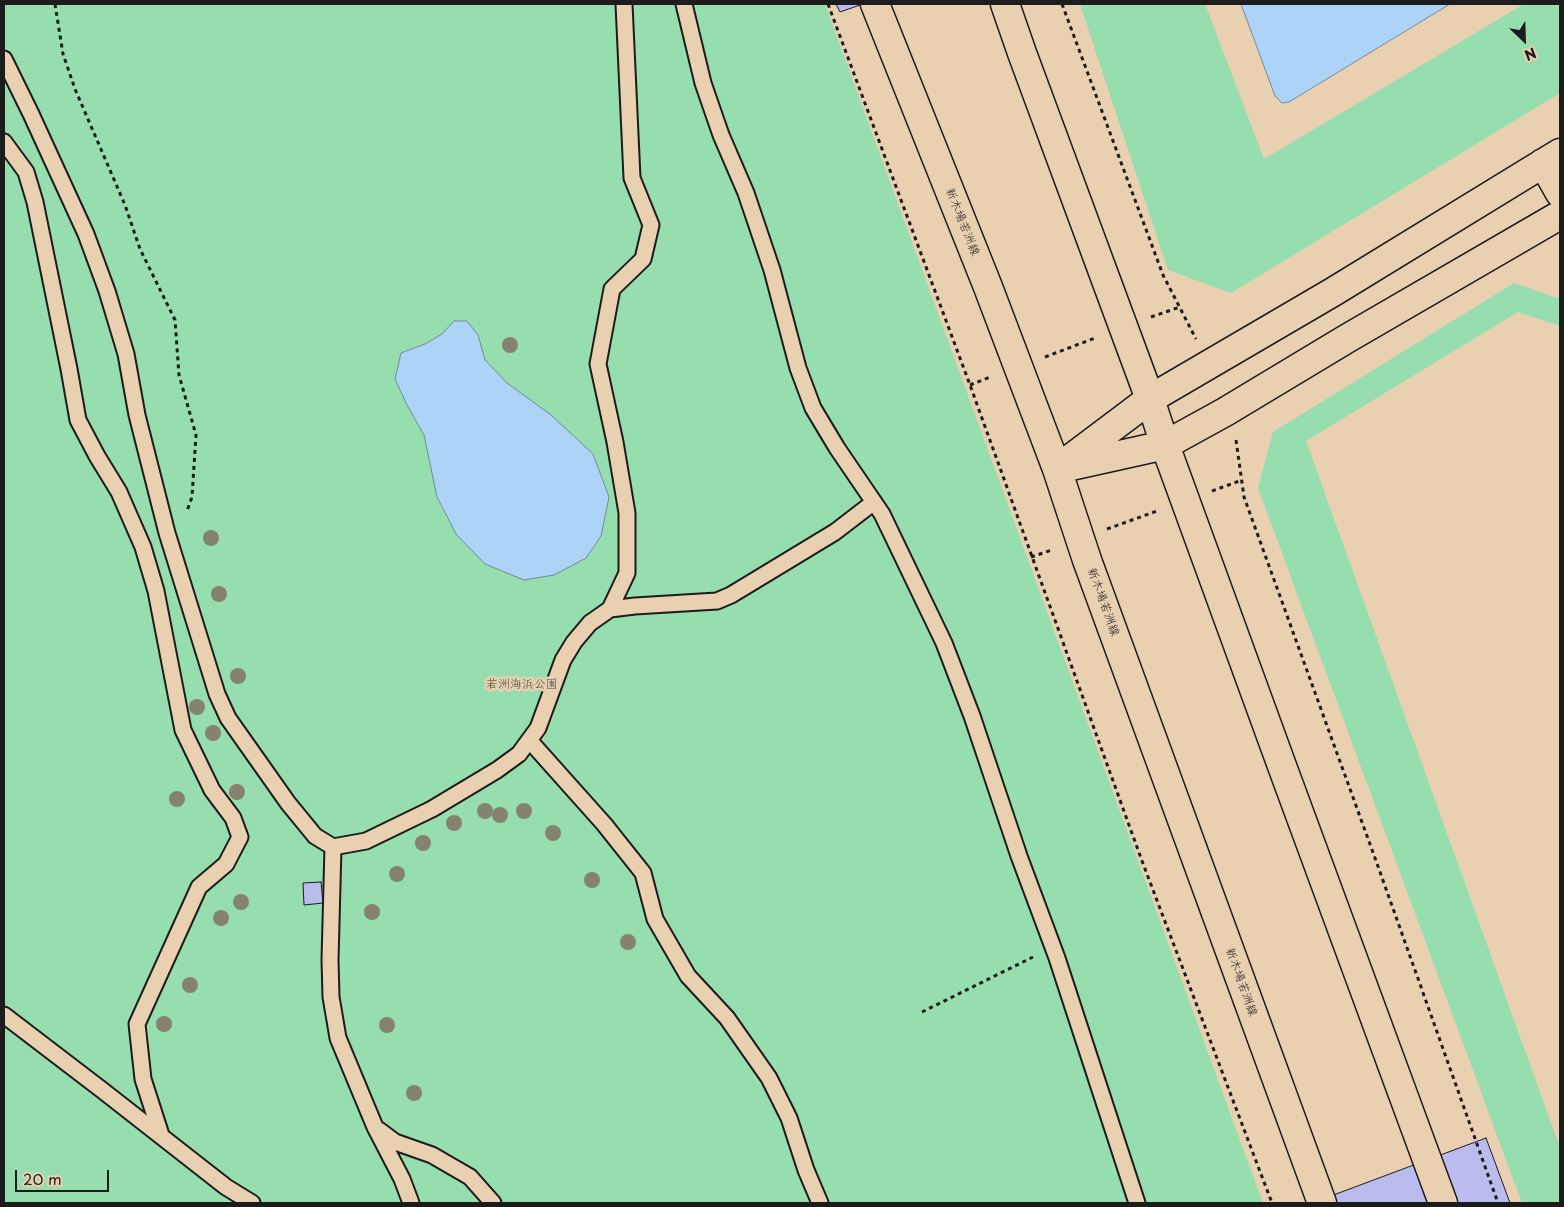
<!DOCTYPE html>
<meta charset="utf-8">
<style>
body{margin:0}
#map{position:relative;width:1564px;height:1207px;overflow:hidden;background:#e9d0b1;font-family:"Playpen Sans",sans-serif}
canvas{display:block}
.frame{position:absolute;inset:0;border:5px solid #1c1c1c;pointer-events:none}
.north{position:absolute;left:1499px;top:15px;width:50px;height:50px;-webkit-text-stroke:4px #e9d0b1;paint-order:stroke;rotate:156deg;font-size:14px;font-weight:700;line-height:20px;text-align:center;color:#1c1c1c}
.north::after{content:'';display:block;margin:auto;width:18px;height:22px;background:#1c1c1c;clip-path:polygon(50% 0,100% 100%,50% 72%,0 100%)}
.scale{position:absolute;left:15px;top:1170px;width:94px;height:22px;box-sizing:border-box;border:2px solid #1c1c1c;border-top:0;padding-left:6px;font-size:15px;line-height:18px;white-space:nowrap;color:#1c1c1c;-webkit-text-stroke:4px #e9d0b1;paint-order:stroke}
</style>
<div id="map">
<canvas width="1564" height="1207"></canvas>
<div class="frame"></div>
<div class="north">N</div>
<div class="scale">20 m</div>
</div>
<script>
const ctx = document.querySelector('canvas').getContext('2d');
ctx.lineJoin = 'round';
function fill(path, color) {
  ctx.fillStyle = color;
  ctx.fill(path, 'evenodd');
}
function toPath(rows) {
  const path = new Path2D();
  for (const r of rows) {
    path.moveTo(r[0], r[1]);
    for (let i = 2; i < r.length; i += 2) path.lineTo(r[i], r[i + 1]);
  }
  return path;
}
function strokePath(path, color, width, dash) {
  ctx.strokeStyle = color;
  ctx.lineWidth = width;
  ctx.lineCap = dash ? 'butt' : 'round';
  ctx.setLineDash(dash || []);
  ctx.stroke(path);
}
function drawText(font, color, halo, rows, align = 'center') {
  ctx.font = font + ' "Playpen Sans","Klee One",sans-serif';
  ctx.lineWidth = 5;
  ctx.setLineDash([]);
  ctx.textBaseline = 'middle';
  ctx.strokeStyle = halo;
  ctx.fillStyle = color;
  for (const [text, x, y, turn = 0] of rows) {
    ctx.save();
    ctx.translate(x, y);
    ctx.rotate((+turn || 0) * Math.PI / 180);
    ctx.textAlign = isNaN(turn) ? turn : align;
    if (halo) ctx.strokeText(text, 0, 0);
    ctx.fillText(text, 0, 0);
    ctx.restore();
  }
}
const green = toPath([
 [4,4,825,4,1263,1203,4,1203],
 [1080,4,1205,4,1264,159,1524,4,1560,4,1560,93,1231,293,1168,270],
 [1514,283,1560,299,1560,326,1518,312,1306,441,1560,1148,1560,1203,1522,1203,1258,488,1273,432]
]);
const water = toPath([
 [1241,4,1450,4,1289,102,1282,103,1275,96,1241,4],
 [454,321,467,321,478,335,485,360,507,383,551,415,593,454,609,497,601,536,586,558,554,575,524,580,485,564,456,534,437,497,424,435,407,405,395,379,401,353,425,344,442,334,454,321]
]);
const building = toPath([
 [836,4,863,4,840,12,836,4],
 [321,882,323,903,304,905,303,883,321,882],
 [1486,1138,1510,1203,1312,1203,1486,1138]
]);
const path = toPath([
 [55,4,63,54,75,89,125,205,140,249,175,320,179,375,196,435,192,497,187,511],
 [828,4,970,385,1142,861,1272,1203],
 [1062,4,1163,275,1196,339],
 [1151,317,1180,307],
 [1045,357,1095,338],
 [970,385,990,377],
 [1236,440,1244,497,1375,858,1498,1203],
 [1212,491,1242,480],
 [1107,529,1157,511],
 [1031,557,1052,550],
 [922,1012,1033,957]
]);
const service = toPath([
 [684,4,703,83,721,135,746,193,772,270,798,368,813,408,837,448,882,514,944,643,972,716,1019,856,1057,958,1137,1203],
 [4,59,31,114,86,234,107,291,126,354,137,415,167,533,217,694,228,718,288,803,315,836,333,847,366,841,432,809,497,770,519,754,538,728,563,660,574,642,590,623,610,609,635,606,717,601,731,595,835,532,874,502],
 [4,142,26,172,35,202,69,369,78,420,97,456,119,492,143,547,156,591,183,730,212,790,233,818,240,837,226,864,199,887,137,1024,143,1079,161,1135],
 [610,609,627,573,627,513,615,442,598,364,612,289,643,259,651,225,632,178,624,4],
 [529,740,604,824,643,873,655,919,688,976,727,1018,769,1078,789,1118,806,1170,820,1203],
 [333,847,330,960,331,997,338,1038,375,1127,402,1179,411,1203],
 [4,1015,102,1090,226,1187,252,1203],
 [379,1130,395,1142,432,1155,470,1177,493,1203]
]);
const tertiary = toPath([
 [875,4,988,287,1057,469,1087,560,1322,1203],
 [1005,4,1022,53,1150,399,1165,445,1282,766,1443,1203],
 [1543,163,1560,193],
 [1066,467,1165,445,1225,412,1348,338,1560,215],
 [1057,469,1150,399,1333,292,1560,153]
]);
const trees = [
 [510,345],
 [211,538],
 [219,594],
 [238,676],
 [197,707],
 [213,733],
 [237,792],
 [177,799],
 [485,811],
 [524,811],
 [500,815],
 [454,823],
 [553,833],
 [423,843],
 [397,874],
 [592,880],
 [241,902],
 [372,912],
 [221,918],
 [628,942],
 [190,985],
 [164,1024],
 [387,1025],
 [414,1093]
];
const streetNames = [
 ["新木場若洲線",962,222,68],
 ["新木場若洲線",1103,602,70],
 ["新木場若洲線",1241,982,70]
];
const parkNames = [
 ["若洲海浜公園",522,685]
];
fill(green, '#96dead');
fill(water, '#add4f7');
strokePath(water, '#738a9f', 1);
fill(building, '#b9bced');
strokePath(building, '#1c1c1c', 1);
strokePath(service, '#1c1c1c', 19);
strokePath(tertiary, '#1c1c1c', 31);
strokePath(path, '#1c1c1c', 3, [4, 4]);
strokePath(service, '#e9d0b1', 15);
strokePath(tertiary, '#e9d0b1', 28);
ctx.fillStyle = '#85826f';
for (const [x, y] of trees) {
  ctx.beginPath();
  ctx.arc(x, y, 8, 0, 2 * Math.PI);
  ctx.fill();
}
drawText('12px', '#1c1c1c', '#e9d0b1', streetNames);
drawText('12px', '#344339', '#e9d0b1', parkNames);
</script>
